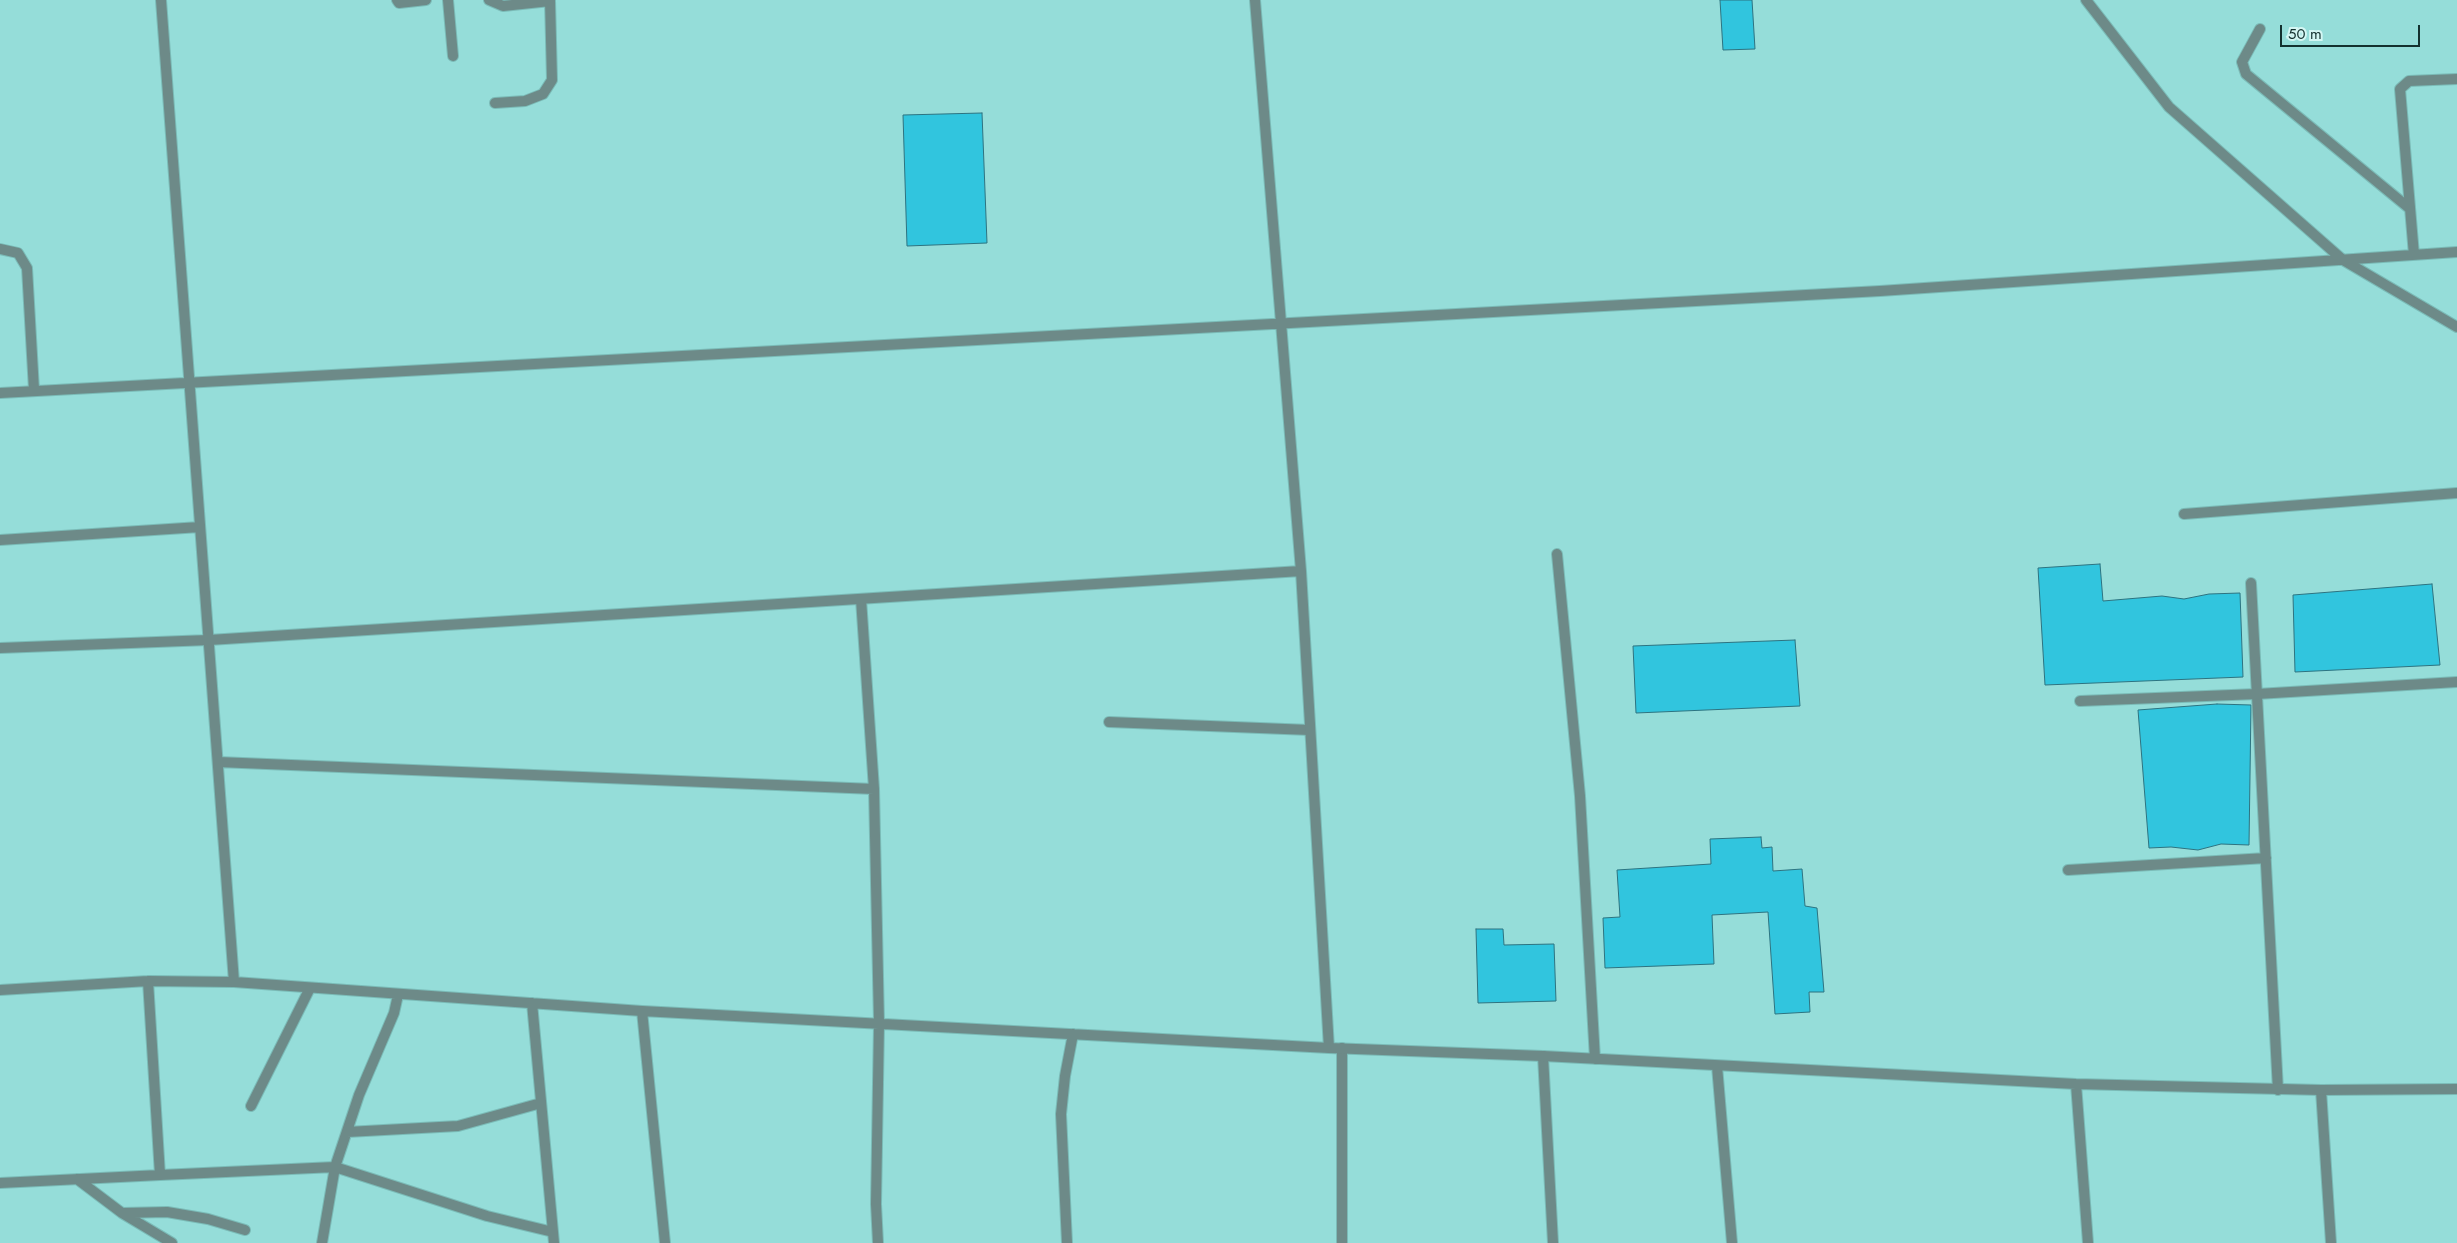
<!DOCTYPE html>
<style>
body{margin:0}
#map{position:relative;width:2457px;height:1243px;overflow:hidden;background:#95ddd9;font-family:Jost,sans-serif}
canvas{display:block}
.scale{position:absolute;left:2280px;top:25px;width:140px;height:22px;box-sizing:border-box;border:2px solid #13312f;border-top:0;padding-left:6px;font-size:15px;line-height:18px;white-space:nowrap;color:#13312f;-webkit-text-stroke:4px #d4f7f4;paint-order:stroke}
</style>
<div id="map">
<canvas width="2457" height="1243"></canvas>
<div class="scale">50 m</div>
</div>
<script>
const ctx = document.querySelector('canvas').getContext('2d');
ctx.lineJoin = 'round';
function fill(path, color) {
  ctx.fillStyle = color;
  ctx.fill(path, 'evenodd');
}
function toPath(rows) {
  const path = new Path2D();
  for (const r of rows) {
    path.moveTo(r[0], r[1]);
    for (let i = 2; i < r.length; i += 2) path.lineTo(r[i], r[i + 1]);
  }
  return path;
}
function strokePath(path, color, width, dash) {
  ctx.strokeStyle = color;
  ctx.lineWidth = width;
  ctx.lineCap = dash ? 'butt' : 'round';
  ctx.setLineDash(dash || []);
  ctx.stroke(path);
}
const building = toPath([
 [1720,0,1752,0,1755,49,1723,50,1720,0],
 [982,113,987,243,907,246,903,115,982,113],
 [2100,564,2103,601,2162,596,2184,599,2209,594,2240,593,2243,677,2045,685,2038,568,2100,564],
 [2432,584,2440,665,2295,672,2293,595,2432,584],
 [1795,640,1800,706,1636,713,1633,646,1795,640],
 [2217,704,2251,705,2249,845,2221,844,2198,850,2171,847,2149,848,2138,710,2217,704],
 [1761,837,1762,848,1772,847,1773,871,1802,869,1805,906,1817,908,1824,992,1809,992,1810,1012,1775,1014,1768,912,1712,915,1714,964,1605,968,1603,918,1620,917,1617,870,1711,864,1710,839,1761,837],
 [1476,929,1503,929,1504,945,1554,944,1556,1001,1478,1003,1476,929]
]);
const service = toPath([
 [397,0,399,3,426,0],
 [448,0,453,56],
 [489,0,503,6,550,1],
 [495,103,525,101,543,94,552,80,550,0],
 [2251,583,2278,1090],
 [2080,701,2257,694,2457,682],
 [1109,722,1310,730],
 [2068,870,2266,858],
 [1342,1048,1342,1243],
 [1543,1056,1553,1243],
 [2321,1090,2331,1243]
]);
const minor = toPath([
 [161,0,234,982],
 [1255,0,1301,571,1329,1048],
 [2086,0,2169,107,2343,260,2457,327],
 [2260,29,2242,62,2246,74,2409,208],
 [0,249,18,253,27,268,34,390],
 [2414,255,2400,89,2409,81,2457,79],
 [0,393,1880,291,2457,252],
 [2184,514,2457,493],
 [0,540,200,527],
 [1557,554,1580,796,1595,1059],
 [861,599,874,789,879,1023,876,1204,878,1243],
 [0,648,209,640,1301,571],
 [218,762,874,789],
 [148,981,160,1175,335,1167,487,1216,553,1232],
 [0,990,148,981,234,982,642,1011,1329,1048,1543,1056,2076,1084,2321,1090,2457,1089],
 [532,1003,554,1243],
 [642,1011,665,1243],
 [1717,1066,1732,1243],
 [2076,1084,2088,1243],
 [251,1106,310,988],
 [347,1132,458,1126,541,1103],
 [77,1179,122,1213,172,1243],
 [0,1183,160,1175],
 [122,1213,167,1212,208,1219,245,1230],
 [322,1243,335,1167,359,1095,394,1013,398,995],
 [1067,1243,1061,1114,1065,1076,1073,1034]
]);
fill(building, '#31c5de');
strokePath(building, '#2d7380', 1);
strokePath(service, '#7bbbb7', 12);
strokePath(minor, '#7bbbb7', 12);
strokePath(service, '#6d8a88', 10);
strokePath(minor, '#6d8a88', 10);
</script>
